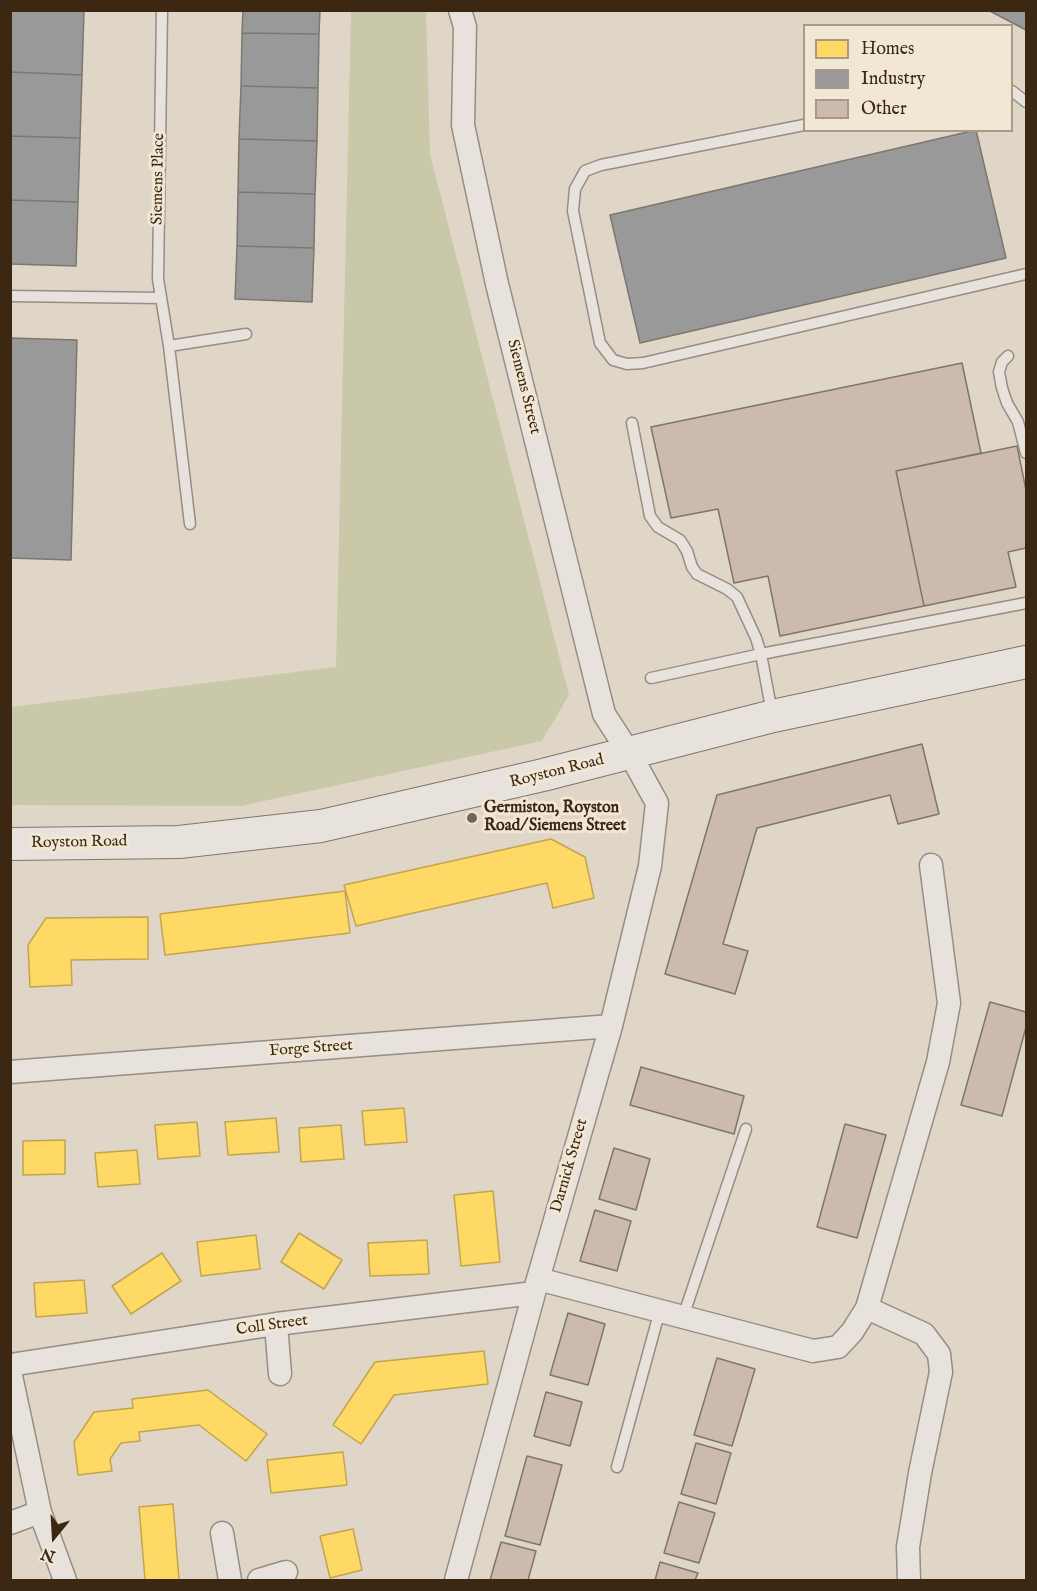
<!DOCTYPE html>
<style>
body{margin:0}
#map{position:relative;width:1037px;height:1591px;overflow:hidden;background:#e0d6c8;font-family:"IM FELL English",serif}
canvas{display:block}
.frame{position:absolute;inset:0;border:12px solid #3b2712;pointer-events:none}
.legend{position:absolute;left:803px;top:24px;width:210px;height:108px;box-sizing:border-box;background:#f2e6d4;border:2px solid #a99a86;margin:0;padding:8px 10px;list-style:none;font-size:18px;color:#3b2712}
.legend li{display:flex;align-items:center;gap:12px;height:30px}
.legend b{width:30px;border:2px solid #a99a86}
.north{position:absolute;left:24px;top:1507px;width:60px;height:60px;-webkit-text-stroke:4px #f2e6d4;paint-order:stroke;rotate:198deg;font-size:16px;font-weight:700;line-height:24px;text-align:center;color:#3b2712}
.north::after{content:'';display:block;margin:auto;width:21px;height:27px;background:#3b2712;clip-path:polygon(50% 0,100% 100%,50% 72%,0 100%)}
</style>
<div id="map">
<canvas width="1037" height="1591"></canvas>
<div class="frame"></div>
<ul class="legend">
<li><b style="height:16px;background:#ffd966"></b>Homes</li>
<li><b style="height:16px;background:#999"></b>Industry</li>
<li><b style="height:16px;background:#ccbaae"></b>Other</li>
</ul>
<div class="north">N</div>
</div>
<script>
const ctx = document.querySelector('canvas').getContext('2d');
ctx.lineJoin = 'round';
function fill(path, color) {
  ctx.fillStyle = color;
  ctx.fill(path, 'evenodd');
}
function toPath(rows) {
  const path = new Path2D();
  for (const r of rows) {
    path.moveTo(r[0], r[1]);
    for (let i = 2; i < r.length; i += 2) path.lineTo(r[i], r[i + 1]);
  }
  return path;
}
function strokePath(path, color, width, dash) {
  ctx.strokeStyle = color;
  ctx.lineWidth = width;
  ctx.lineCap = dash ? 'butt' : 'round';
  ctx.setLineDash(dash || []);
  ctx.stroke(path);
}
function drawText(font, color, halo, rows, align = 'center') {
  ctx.font = font + ' "IM FELL English",serif';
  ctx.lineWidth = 6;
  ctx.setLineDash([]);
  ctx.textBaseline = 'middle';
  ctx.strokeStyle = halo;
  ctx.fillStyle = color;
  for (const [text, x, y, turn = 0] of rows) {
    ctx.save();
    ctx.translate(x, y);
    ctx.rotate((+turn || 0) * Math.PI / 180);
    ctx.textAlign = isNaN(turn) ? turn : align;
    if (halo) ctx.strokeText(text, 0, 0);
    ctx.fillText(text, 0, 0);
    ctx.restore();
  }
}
const green = toPath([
 [351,11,426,11,430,154,569,695,542,741,241,806,11,805,11,707,336,667]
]);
const homes = toPath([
 [551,839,585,857,594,898,553,908,547,883,356,926,344,885,551,839],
 [345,891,350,933,165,955,160,914,345,891],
 [148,917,148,959,71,960,72,985,30,987,28,945,46,918,148,917],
 [404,1108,407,1142,365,1145,362,1111,404,1108],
 [276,1118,279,1152,228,1155,225,1122,276,1118],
 [197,1122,200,1156,158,1159,155,1125,197,1122],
 [341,1125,344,1159,301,1162,299,1128,341,1125],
 [65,1140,65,1174,23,1175,23,1141,65,1140],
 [137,1150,140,1184,98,1187,95,1153,137,1150],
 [493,1191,500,1262,461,1266,454,1195,493,1191],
 [299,1233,342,1260,324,1289,281,1262,299,1233],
 [256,1235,260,1269,201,1276,197,1242,256,1235],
 [427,1240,429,1274,370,1276,368,1243,427,1240],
 [162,1253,181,1281,131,1314,112,1286,162,1253],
 [84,1280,87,1313,36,1317,34,1283,84,1280],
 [484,1351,488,1384,394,1395,361,1444,333,1425,375,1362,484,1351],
 [208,1390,267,1434,246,1461,199,1425,139,1432,140,1441,121,1443,110,1459,112,1471,78,1475,74,1442,94,1412,133,1408,132,1399,208,1390],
 [343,1452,347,1485,271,1493,267,1460,343,1452],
 [173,1504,179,1580,145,1580,139,1507,173,1504],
 [353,1529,362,1570,330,1578,320,1536,353,1529]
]);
const industry = toPath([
 [10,10,84,11,82,75,10,72,10,10],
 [243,10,320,10,319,34,242,33,243,10],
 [988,10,1026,10,1026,30,988,10],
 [242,33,319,34,318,88,241,86,242,33],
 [10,72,82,75,80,138,10,136,10,72],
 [241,86,318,88,317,141,239,139,241,86],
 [976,130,1006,258,640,343,610,215,976,130],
 [10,136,80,138,78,202,10,200,10,136],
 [239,139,317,141,315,194,238,192,239,139],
 [238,192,315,194,314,248,237,246,238,192],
 [10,200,78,202,76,266,10,264,10,200],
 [237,246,314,248,312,302,235,299,237,246],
 [10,338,77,340,71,560,10,558,10,338]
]);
const building = toPath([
 [962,363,981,453,896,471,924,606,780,636,768,576,734,583,718,509,671,518,651,427,962,363],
 [1017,446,1026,490,1026,548,1008,552,1016,587,924,606,896,471,1017,446],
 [922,744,939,814,898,824,890,795,757,828,723,944,748,951,735,994,665,974,717,795,922,744],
 [990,1002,1026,1012,1026,1027,1002,1116,961,1105,990,1002],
 [641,1067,744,1096,734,1134,630,1105,641,1067],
 [845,1124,886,1135,857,1238,817,1227,845,1124],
 [614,1148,650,1159,636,1210,599,1199,614,1148],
 [595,1210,631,1221,617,1271,580,1261,595,1210],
 [568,1313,605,1324,588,1385,550,1375,568,1313],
 [717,1358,755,1369,732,1446,694,1435,717,1358],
 [546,1392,582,1402,570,1446,534,1436,546,1392],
 [696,1443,731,1453,716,1504,681,1494,696,1443],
 [527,1456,562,1465,540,1545,505,1536,527,1456],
 [679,1502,715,1513,699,1563,664,1553,679,1502],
 [501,1542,536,1551,528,1580,490,1580,501,1542],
 [660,1562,698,1573,695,1580,655,1580,660,1562]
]);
const lane = toPath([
 [162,10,158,279,169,346,190,524],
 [1012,91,1026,102],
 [804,125,601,165,585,171,575,189,573,211,600,343,613,360,627,364,643,363,1026,274],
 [10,296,161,298],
 [169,346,246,334],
 [1008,356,1002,362,999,372,1002,388,1007,403,1018,422,1026,453],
 [632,423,650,516,658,527,680,540,687,551,692,567,697,574,727,589,737,597,756,638,761,654,1026,603],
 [651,678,761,654,772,713],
 [683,1317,746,1129],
 [617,1467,660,1310]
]);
const street = toPath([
 [10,1072,611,1026],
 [538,1279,813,1351,838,1347,852,1332,867,1308,938,1062,949,1003,931,865],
 [867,1308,924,1334,939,1354,941,1372,920,1473,908,1547,909,1580],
 [276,1324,280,1374],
 [10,1365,276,1324,534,1293],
 [10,1371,40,1512,65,1580],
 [10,1523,40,1512],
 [222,1533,230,1580],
 [259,1580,286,1572],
 [456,1580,534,1293,611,1026,650,866,657,803,630,754,604,714,497,284,463,125,465,27,460,10]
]);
const secondary = toPath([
 [10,844,179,842,321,826,543,775,773,716,1026,662]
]);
const markers = [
 [472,818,6,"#756452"]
];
const streetNames = [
 ["Siemens Place",159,179,-89],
 ["Siemens Street",523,387,76],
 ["Royston Road",557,772,-14],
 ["Royston Road",79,843,-1],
 ["Forge Street",311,1049,-4],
 ["Darnick Street",570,1166,-74],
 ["Coll Street",272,1326,-8]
];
const poiNames = [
 ["Germiston, Royston",484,809],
 ["Road/ Siemens Street",484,827]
];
fill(green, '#c9c9aa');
fill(homes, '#ffd966');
strokePath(homes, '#c4a44d', 1.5);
fill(industry, '#999');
strokePath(industry, '#7d7770', 1.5);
fill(building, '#ccbaae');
strokePath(building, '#7e766b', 1.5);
strokePath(lane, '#968d83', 13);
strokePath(street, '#968d83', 25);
strokePath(secondary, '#7e766b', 34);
strokePath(lane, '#e7e2db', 10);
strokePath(street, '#e7e2db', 22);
strokePath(secondary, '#e7e2db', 32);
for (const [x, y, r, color] of markers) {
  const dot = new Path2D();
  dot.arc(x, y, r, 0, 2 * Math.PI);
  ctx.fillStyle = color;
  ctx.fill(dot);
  strokePath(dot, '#f2e6d4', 2);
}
drawText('16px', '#3b2712', '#f2e6d4', streetNames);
drawText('bold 16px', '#3b2712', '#f2e6d4', poiNames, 'left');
</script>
